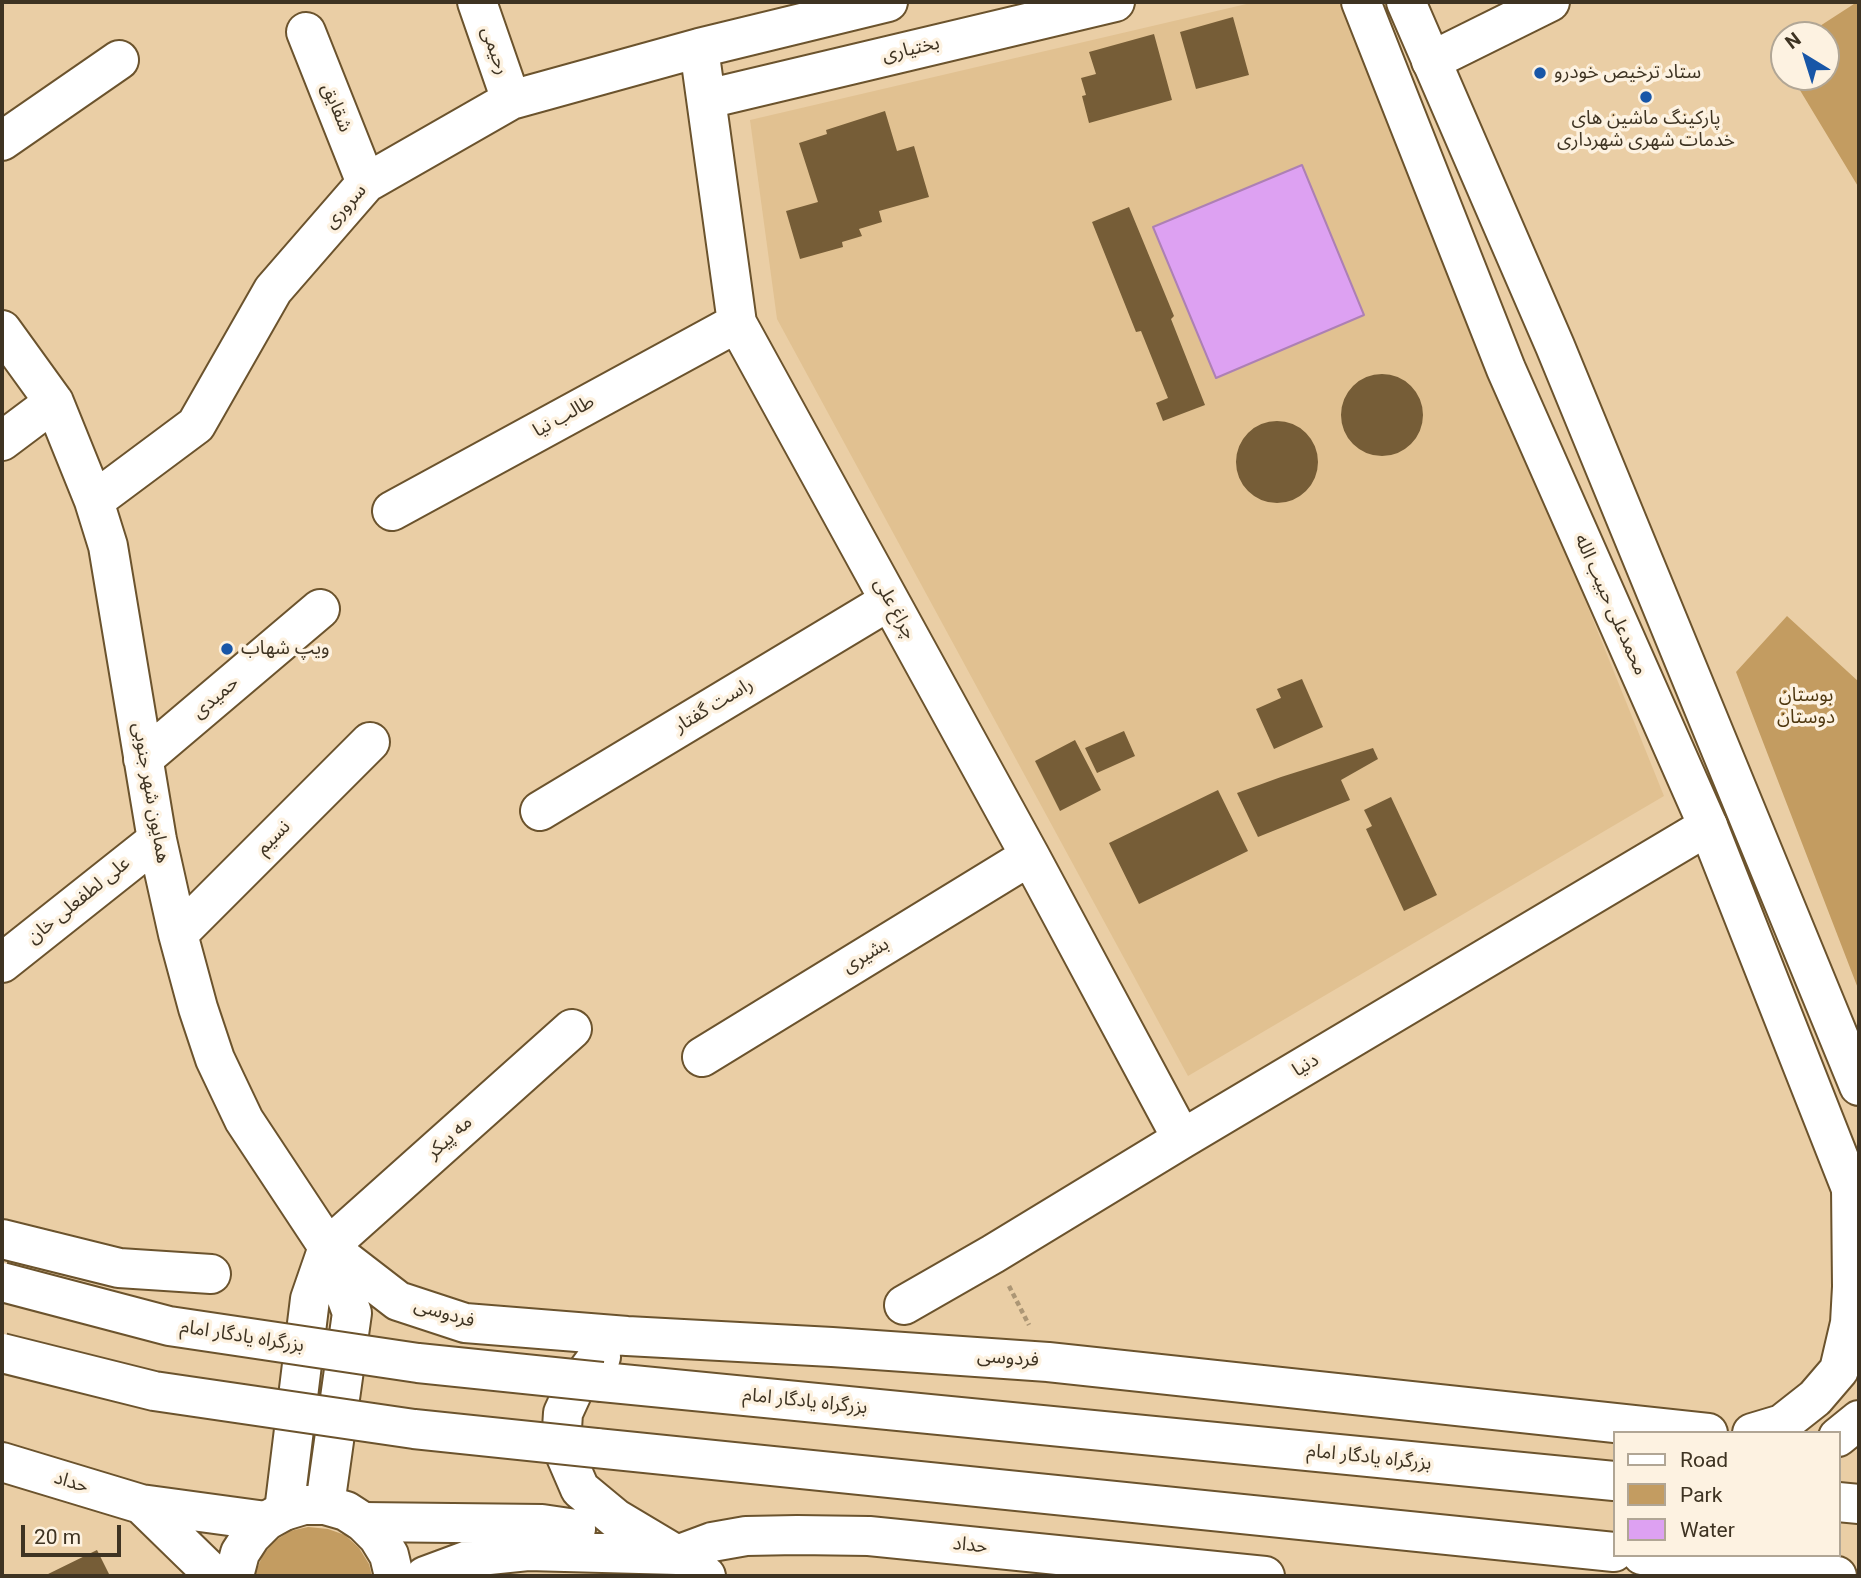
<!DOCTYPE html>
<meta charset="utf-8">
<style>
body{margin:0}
#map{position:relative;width:1861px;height:1578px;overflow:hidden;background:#eacea5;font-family:Roboto,sans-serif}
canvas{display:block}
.frame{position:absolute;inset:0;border:4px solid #3e3322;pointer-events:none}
.legend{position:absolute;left:1613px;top:1431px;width:228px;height:126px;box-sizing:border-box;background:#fdf2e1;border:2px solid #b1a695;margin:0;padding:9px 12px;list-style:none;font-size:21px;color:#3e3322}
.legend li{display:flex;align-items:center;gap:14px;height:35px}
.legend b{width:35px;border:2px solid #b1a695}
.north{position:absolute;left:1770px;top:21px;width:70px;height:70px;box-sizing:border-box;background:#fdf2e1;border:2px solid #b1a695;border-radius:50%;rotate:322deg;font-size:19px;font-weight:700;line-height:28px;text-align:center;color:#3e3322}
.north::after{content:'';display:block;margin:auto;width:24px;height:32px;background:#1856a7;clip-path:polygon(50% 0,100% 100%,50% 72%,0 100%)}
.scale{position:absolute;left:21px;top:1525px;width:100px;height:32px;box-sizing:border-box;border:4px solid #3e3322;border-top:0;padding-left:9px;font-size:21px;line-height:24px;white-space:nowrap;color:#3e3322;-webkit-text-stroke:5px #fdf2e1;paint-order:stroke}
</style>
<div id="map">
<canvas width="1861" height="1578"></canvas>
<div class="frame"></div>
<ul class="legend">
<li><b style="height:9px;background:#fff"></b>Road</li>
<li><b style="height:19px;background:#c39c61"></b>Park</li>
<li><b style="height:19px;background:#dda1f2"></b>Water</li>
</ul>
<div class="north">N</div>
<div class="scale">20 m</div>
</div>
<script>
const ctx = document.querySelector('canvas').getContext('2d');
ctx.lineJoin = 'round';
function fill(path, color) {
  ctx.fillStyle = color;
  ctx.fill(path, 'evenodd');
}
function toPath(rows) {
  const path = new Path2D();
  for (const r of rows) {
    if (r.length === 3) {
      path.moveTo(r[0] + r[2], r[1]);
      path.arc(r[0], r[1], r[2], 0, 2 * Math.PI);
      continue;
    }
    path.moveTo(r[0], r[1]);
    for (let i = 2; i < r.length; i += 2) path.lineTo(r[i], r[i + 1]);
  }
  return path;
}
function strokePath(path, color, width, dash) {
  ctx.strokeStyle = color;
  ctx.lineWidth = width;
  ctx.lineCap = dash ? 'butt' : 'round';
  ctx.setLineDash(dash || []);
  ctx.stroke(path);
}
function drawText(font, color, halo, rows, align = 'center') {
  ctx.font = font + ' Roboto,"Noto Sans Arabic",sans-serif';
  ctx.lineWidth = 7;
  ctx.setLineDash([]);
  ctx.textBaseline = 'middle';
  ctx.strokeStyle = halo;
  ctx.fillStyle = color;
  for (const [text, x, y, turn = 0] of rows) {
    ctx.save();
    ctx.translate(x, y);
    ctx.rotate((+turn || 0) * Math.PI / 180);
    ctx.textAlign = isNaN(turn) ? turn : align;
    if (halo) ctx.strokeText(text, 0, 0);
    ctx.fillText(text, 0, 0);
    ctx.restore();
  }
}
const built = toPath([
 [1255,2,1344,2,1664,796,1188,1076,777,319,750,120]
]);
const green = toPath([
 [1857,2,1859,2,1859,188,1792,77,1826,77,1826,35,1806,35],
 [1787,616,1859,682,1859,991,1736,672],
 [308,1527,328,1529,345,1535,359,1548,369,1564,372,1576,254,1576,262,1557,273,1542,290,1531]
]);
const water = toPath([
 [1302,165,1364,315,1216,378,1153,227,1302,165]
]);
const building = toPath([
 [1233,17,1249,75,1196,89,1180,32],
 [1154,34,1172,100,1089,123,1082,96,1086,95,1081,78,1096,74,1089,52],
 [885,111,897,151,914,146,929,197,879,211,882,222,859,229,862,236,842,242,843,247,800,259,786,211,818,202,799,143,827,134,826,130],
 [1129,207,1174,316,1171,319,1205,405,1163,421,1156,403,1168,398,1141,331,1136,332,1092,222],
 [1382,415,41],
 [1277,462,41],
 [1302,679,1323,727,1274,749,1256,709,1281,698,1277,689],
 [1124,731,1135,756,1097,773,1085,748],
 [1075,740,1101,790,1060,811,1035,761],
 [1373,748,1378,759,1341,780,1350,800,1258,837,1237,793,1281,777],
 [1218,790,1248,851,1139,904,1109,843],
 [1391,797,1437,895,1404,911,1366,829,1372,826,1364,810],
 [97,1550,110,1576,44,1576]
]);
const path = toPath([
 [1009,1286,1029,1325]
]);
const minor = toPath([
 [477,2,511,100],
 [306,32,366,183],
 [699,48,737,323,1030,856,1182,1139],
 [1431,61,1550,2],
 [707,99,1115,2],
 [2,141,119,60],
 [2,330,54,402,94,501,108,546,157,840,178,934,198,1008,215,1059,244,1120,328,1247,398,1301,465,1323,627,1336,832,1347,1048,1362,1708,1433],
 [2,441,54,402],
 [94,501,196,425,273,290,366,183,511,100,699,48,888,2],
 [392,511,737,323],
 [143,759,320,609],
 [540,811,889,601],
 [178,934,370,742],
 [2,963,157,840],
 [702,1057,1030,856],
 [2,1239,119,1268,211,1274],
 [328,1247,572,1029],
 [904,1305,993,1254,1182,1139,1708,826],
 [601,1357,594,1362,574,1389,563,1413,561,1445,580,1489,615,1518,677,1555,706,1576],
 [1752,1433,1782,1424,1815,1398,1839,1370,1850,1323,1852,1287,1851,1187],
 [2,1462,141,1504,266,1521],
 [141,1504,215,1576],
 [284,1511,310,1299,328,1247,352,1313,325,1505],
 [363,1522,542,1524,576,1529],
 [425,1576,479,1556,528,1551,677,1555,712,1542,746,1536,797,1535,869,1536,1265,1576]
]);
const major = toPath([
 [1361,2,1506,369,1708,826,1859,1209],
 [1406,2,1555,346,1859,1086],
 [1838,1437,1859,1420],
 [234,1576,240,1553,251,1536,266,1521,284,1511,304,1505,325,1505,346,1511,363,1522,378,1537,389,1555,394,1576]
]);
const highway = toPath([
 [602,1382,1614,1481],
 [596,1448,1614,1552],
 [1838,1502,1859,1504],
 [1642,1555,1837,1576]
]);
const highwayBridge = toPath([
 [2,1282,169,1326,418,1363,602,1382],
 [2,1353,154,1391,414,1429,596,1448]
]);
const markers = [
 [1540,73,7,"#1856a7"],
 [1646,97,7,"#1856a7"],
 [227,649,7,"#1856a7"]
];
const streetNames = [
 ["بختیاری",911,50,-13],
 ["رحیمی",494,51,71],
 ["شقایق",336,108,68],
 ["سروری",346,207,-48],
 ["طالب‌ نیا",564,417,-29],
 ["محمدعلی حبیب الله",1610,605,66],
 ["چراغ‌ علی",894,609,61],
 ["حمیدی",216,698,-40],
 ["راست گفتار",714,706,-31],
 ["همایون‌ شهر جنوبی",150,793,80],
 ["نسیم",274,838,-45],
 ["علی لطفعلی خان",79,901,-39],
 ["بشیری",866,956,-31],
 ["دنیا",1306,1066,-31],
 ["مه‌ پیکر",450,1138,-42],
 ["فردوسی",444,1314,16],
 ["بزرگراه یادگار امام",242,1337,9],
 ["فردوسی",1008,1359,4],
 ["بزرگراه یادگار امام",805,1402,6],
 ["بزرگراه یادگار امام",1369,1458,6],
 ["حداد",71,1483,17],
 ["حداد",970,1546,6]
];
const poiNames = [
 ["ستاد ترخیص خودرو",1554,73],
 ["پارکینگ ماشین های",1646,119,"center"],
 ["خدمات شهری شهرداری",1646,141,"center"],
 ["ویپ شهاب",241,649]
];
const parkNames = [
 ["بوستان",1806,696],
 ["دوستان",1806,718]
];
fill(built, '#e1c191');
fill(green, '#c39c61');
fill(water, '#dda1f2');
strokePath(water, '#ad80b4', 2);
fill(building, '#765d37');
strokePath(minor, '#6b532d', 42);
strokePath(major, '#6b532d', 42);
strokePath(highway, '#6b532d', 42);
strokePath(path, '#ac9675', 4.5, [5, 3.5]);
strokePath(minor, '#fff', 38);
strokePath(major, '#fff', 38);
strokePath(highway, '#fff', 38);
strokePath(highwayBridge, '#6b532d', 42, []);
strokePath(highwayBridge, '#fff', 38);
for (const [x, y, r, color] of markers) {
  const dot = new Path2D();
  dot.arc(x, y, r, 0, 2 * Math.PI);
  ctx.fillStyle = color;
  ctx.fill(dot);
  strokePath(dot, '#fdf2e1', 2.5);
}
drawText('19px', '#3e3322', '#fdf2e1', streetNames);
drawText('19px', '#3e3322', '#fdf2e1', poiNames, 'left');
drawText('19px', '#4f3810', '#fdf2e1', parkNames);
</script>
